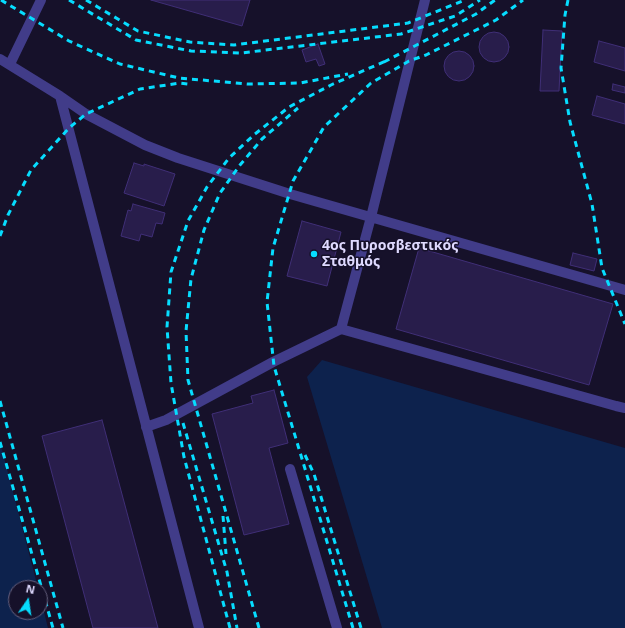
<!DOCTYPE html>
<meta charset="utf-8">
<style>
body{margin:0}
#map{position:relative;width:625px;height:628px;overflow:hidden;background:#16112a;font-family:"Noto Sans",sans-serif}
canvas{display:block}
.north{position:absolute;left:8px;top:580px;width:40px;height:40px;box-sizing:border-box;background:#16112a;border:1px solid #66617f;border-radius:50%;rotate:13deg;font-size:11px;font-weight:700;line-height:16px;text-align:center;color:#dfdaff}
.north::after{content:'';display:block;margin:auto;width:14px;height:18px;background:#06ddff;clip-path:polygon(50% 0,100% 100%,50% 72%,0 100%)}
</style>
<div id="map">
<canvas width="625" height="628"></canvas>
<div class="north">N</div>
</div>
<script>
const ctx = document.querySelector('canvas').getContext('2d');
ctx.lineJoin = 'round';
function fill(path, color) {
  ctx.fillStyle = color;
  ctx.fill(path, 'evenodd');
}
function toPath(rows) {
  const path = new Path2D();
  for (const r of rows) {
    if (r.length === 3) {
      path.moveTo(r[0] + r[2], r[1]);
      path.arc(r[0], r[1], r[2], 0, 2 * Math.PI);
      continue;
    }
    path.moveTo(r[0], r[1]);
    for (let i = 2; i < r.length; i += 2) path.lineTo(r[i], r[i + 1]);
  }
  return path;
}
function strokePath(path, color, width, dash) {
  ctx.strokeStyle = color;
  ctx.lineWidth = width;
  ctx.lineCap = dash ? 'butt' : 'round';
  ctx.setLineDash(dash || []);
  ctx.stroke(path);
}
function drawText(font, color, halo, rows, align = 'center') {
  ctx.font = font + ' "Noto Sans",sans-serif';
  ctx.lineWidth = 3;
  ctx.setLineDash([]);
  ctx.textBaseline = 'middle';
  ctx.strokeStyle = halo;
  ctx.fillStyle = color;
  for (const [text, x, y, turn = 0] of rows) {
    ctx.save();
    ctx.translate(x, y);
    ctx.rotate((+turn || 0) * Math.PI / 180);
    ctx.textAlign = isNaN(turn) ? turn : align;
    if (halo) ctx.strokeText(text, 0, 0);
    ctx.fillText(text, 0, 0);
    ctx.restore();
  }
}
const water = toPath([
 [322,360,625,448,625,628,382,628,307,377],
 [0,442,38,588,16,588,16,612,40,612,40,596,48,628,0,628]
]);
const building = toPath([
 [151,0,250,0,242,26,151,0],
 [543,30,562,31,559,91,540,91,543,30],
 [494,47,15],
 [599,41,625,48,625,71,594,62,599,41],
 [318,44,325,64,319,66,316,59,306,62,302,50,318,44],
 [459,66,15],
 [613,84,625,87,625,93,612,90,613,84],
 [597,96,625,104,625,124,592,115,597,96],
 [134,163,144,166,144,164,175,174,164,206,124,193,134,163],
 [133,204,165,213,162,224,156,223,152,237,141,234,139,241,121,236,128,210,131,211,133,204],
 [302,221,341,232,327,286,287,276,302,221],
 [419,248,613,304,589,385,396,329,419,248],
 [573,253,597,259,594,271,570,265,573,253],
 [274,390,288,443,269,448,289,524,244,535,212,414,253,403,251,396,274,390],
 [102,420,158,628,93,628,42,436,102,420]
]);
const minor = toPath([
 [0,59,60,96,86,114,145,145,178,158,290,194,625,290],
 [10,64,41,0],
 [60,96,199,628],
 [341,329,616,406,625,408],
 [146,427,166,420,273,362,341,329,371,217,425,0],
 [290,469,337,628]
]);
const rail = toPath([
 [1,0,69,41,120,64,179,78,247,84,300,83,348,74],
 [69,0,136,40,191,51,241,53,401,34,455,16,480,0],
 [86,0,138,31,190,42,234,45,408,23,465,0],
 [568,0,565,15,561,68,570,122,592,204,602,268,625,324],
 [384,62,476,14,495,0],
 [0,236,8,215,31,170,69,128,86,114,140,89,180,83,188,84],
 [0,401,63,628],
 [183,423,227,572,237,628],
 [0,442,53,628],
 [305,455,314,474,361,628],
 [223,516,226,554],
 [230,628,184,457,171,383,167,327,171,272,188,221,207,187,229,158,255,134,289,107,331,85,388,60],
 [259,628,188,380,186,331,191,279,204,230,220,193,240,165,262,139,298,108],
 [353,628,274,366,267,302,273,248,293,181,324,127,371,83,409,61,426,55,496,20,523,0]
]);
const markers = [
 [314,254,4,"#06ddff"]
];
const poiNames = [
 ["4ος Πυροσβεστικός",322,246],
 ["Σταθμός",322,262]
];
fill(water, '#0d224d');
fill(building, '#281d4b');
strokePath(building, '#402f77', 1);
strokePath(minor, '#413c89', 10);
strokePath(rail, '#06ddff', 3, [6, 5]);
for (const [x, y, r, color] of markers) {
  const dot = new Path2D();
  dot.arc(x, y, r, 0, 2 * Math.PI);
  ctx.fillStyle = color;
  ctx.fill(dot);
  strokePath(dot, '#16112a', 1.5);
}
drawText('bold 14px', '#dfdaff', '#16112a', poiNames, 'left');
</script>
